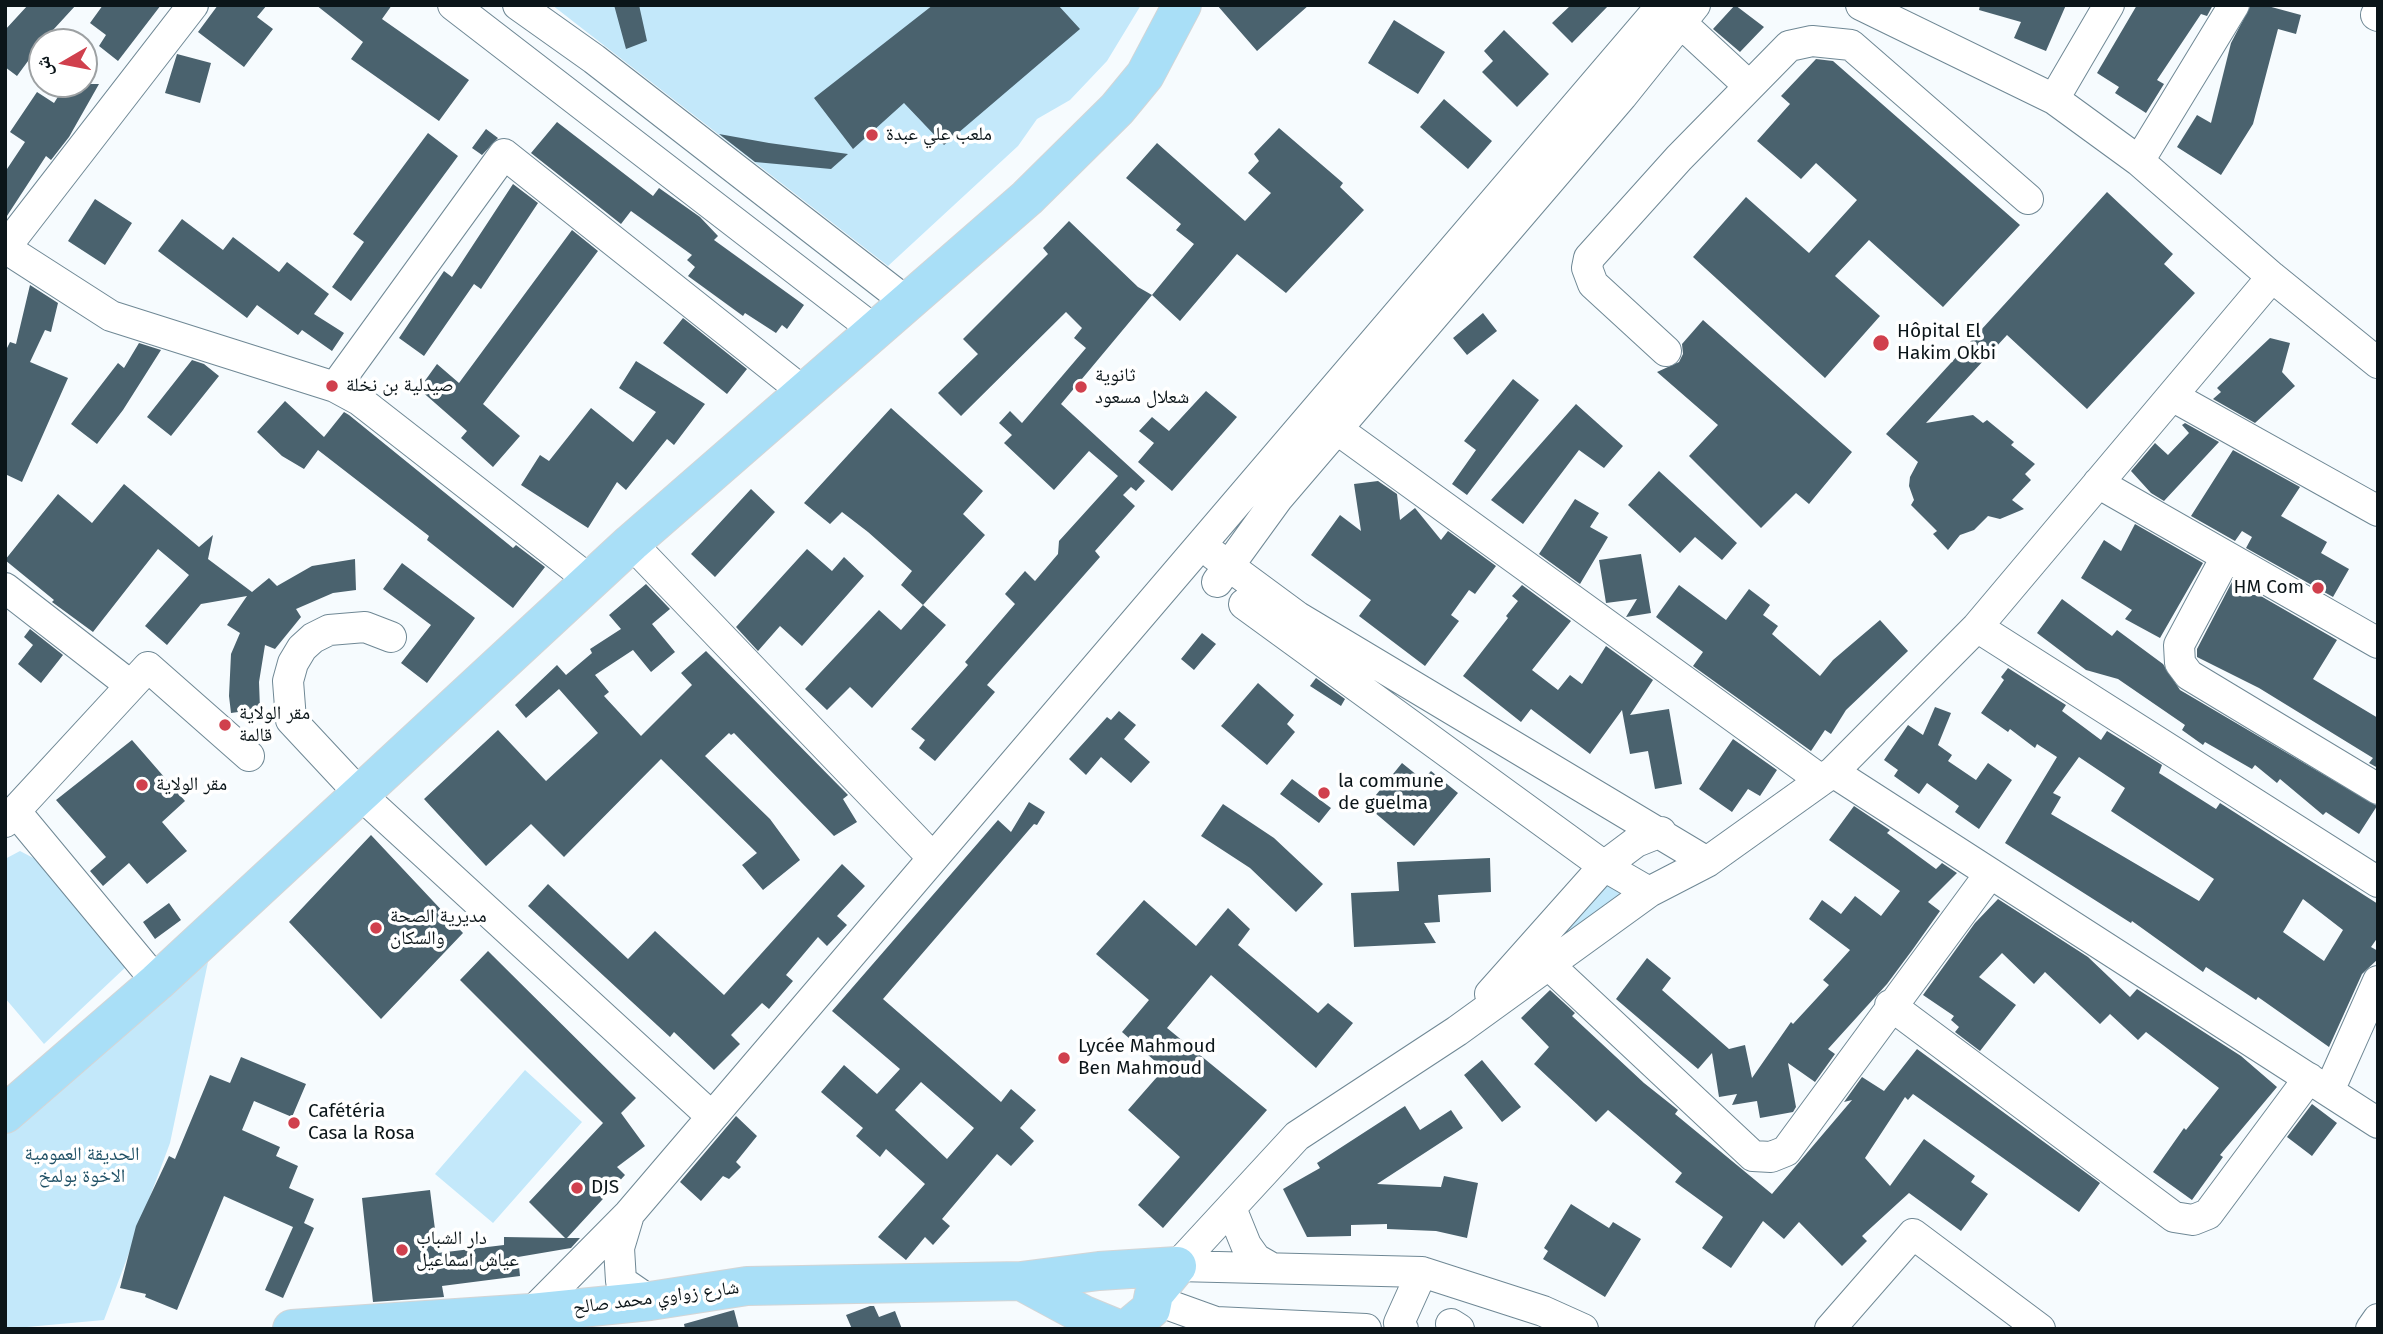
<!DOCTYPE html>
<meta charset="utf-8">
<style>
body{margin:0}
#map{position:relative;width:2383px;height:1334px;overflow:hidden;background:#f6fbfe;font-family:"Fira Sans","Noto Naskh Arabic",sans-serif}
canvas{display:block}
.frame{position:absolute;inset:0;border:7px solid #0b1519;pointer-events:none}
.north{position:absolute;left:28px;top:28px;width:70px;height:70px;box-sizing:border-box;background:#fff;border:2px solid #9da1a3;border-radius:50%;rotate:260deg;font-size:19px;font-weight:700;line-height:28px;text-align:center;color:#0b1519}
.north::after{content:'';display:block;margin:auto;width:24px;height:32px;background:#d0404d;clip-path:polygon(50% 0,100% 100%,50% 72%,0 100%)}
</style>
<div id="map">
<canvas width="2383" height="1334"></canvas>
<div class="frame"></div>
<div class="north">ش</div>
</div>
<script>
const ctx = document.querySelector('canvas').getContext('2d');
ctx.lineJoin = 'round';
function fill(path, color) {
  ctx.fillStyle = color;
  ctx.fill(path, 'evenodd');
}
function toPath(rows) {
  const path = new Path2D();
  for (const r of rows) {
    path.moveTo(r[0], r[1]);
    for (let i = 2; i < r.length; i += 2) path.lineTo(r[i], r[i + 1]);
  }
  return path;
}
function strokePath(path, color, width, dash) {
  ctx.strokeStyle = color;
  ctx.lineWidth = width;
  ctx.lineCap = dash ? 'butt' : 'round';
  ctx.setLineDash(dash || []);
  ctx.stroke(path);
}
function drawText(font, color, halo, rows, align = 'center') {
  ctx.font = font + ' "Fira Sans","Noto Naskh Arabic",sans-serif';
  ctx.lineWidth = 7;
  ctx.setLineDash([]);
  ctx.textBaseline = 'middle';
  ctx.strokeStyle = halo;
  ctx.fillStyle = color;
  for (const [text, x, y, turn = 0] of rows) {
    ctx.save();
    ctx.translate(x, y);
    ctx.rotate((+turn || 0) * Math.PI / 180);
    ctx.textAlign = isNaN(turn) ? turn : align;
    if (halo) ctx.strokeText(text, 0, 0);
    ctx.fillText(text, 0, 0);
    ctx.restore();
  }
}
const green = toPath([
 [552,5,1141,5,1107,61,1070,100,1037,119,1018,146,888,266],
 [20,851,39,861,129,964,44,1044,5,998,5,859],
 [1604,883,1618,886,1620,901,1532,969],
 [208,962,170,1143,104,1320,5,1329,5,1132],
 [525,1070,582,1122,493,1223,435,1174]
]);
const building = toPath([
 [28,5,76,5,42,42,17,76,5,67,5,30],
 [103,5,161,5,118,61,99,46,106,35,90,23],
 [218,5,267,5,257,17,273,29,244,67,198,32],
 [316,5,392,5,382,19,469,80,439,121,351,59,363,42],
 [614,5,639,5,647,41,626,49],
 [933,5,1058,5,1080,29,944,145,904,103,853,149,814,98],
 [1217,5,1309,5,1257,51],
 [1571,5,1609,5,1572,43,1552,23],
 [1735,5,1764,27,1740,52,1713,29],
 [1980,5,2066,5,2046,51,2014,38,2021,22,1979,10],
 [2137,5,2213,5,2207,16,2201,14,2157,80,2164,84,2146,113,2115,93,2119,87,2097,73],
 [2251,5,2264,5,2301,15,2296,34,2278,29,2253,124,2221,175,2177,147,2197,115,2211,123,2231,43],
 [1394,20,1445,52,1418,94,1368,63],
 [1504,30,1549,74,1517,107,1482,72,1493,61,1484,51],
 [177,54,211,63,200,103,165,93],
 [1816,59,1833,61,2020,225,1943,307,1869,240,1835,276,1880,316,1825,378,1693,257,1746,197,1809,253,1857,200,1816,163,1801,179,1757,141,1790,104,1781,96],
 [66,84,99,84,69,137,51,160,46,156,5,219,5,172,25,142,10,132,37,92,54,103],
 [1444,99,1492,141,1468,169,1420,127],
 [557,122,653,196,659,188,700,217,718,236,714,240,804,305,787,329,782,325,776,333,745,313,743,316,688,276,695,267,687,260,692,255,631,211,621,224,531,153],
 [1279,128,1343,183,1340,187,1364,210,1286,293,1237,254,1180,321,1152,295,1194,244,1176,230,1181,224,1126,178,1157,143,1245,221,1271,193,1248,173,1259,161,1254,154],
 [486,129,498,138,482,155,472,148],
 [428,133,458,156,351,301,332,287,364,242,353,234],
 [719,134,769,143,848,154,831,169,755,162],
 [513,184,538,203,481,289,474,284,424,356,399,338,444,271,452,277],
 [2107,192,2173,254,2164,264,2195,293,2087,409,2007,335,1926,423,1973,415,1983,423,1987,420,2014,442,2011,445,2035,464,2025,474,2031,480,2012,500,2024,509,2000,519,1988,516,1974,530,1960,535,1948,550,1933,534,1937,531,1911,505,1914,500,1909,486,1910,477,1918,462,1886,434],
 [95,199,132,223,105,265,68,241],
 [182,219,223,250,233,237,279,272,287,262,329,294,314,314,344,333,332,351,302,330,298,335,257,305,247,318,158,251],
 [1069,221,1138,287,1152,295,1061,404,1145,481,1136,491,1131,487,1123,495,1135,506,1095,551,1100,557,987,685,995,692,935,761,919,748,925,740,911,729,968,665,965,662,1015,604,1005,594,1025,571,1035,581,1058,554,1059,541,1118,476,1089,451,1054,490,1004,443,1012,435,999,423,1010,411,1022,423,1086,348,1074,338,1082,328,1066,312,961,416,938,393,978,354,963,339,1048,254,1043,248],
 [572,230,598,251,483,404,520,436,493,467,461,438,467,431,419,389,437,364,459,383],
 [30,285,58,303,51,332,45,330,30,362,68,378,22,482,5,474,5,352,10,342,16,344],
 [1483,313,1497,331,1467,355,1453,338],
 [683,318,747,369,727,394,663,343],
 [1703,320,1852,452,1809,504,1796,493,1761,528,1689,456,1718,425,1657,372,1679,362,1683,354,1682,344],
 [2270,338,2290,343,2282,372,2295,386,2255,423,2213,399,2221,392,2217,388],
 [139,343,161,350,123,410,97,444,71,424,118,363,124,368],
 [192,360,204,364,219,376,171,436,147,417],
 [636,361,705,404,674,445,667,439,626,490,617,482,588,528,521,485,540,455,549,461,591,408,633,442,656,412,619,388],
 [1513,379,1539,400,1467,495,1452,484,1476,450,1464,441],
 [1206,391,1237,417,1172,491,1138,462,1154,443,1139,431,1152,417,1169,431],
 [285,401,324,437,344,412,349,415,513,548,516,545,545,567,513,608,427,540,429,536,318,450,304,469,282,456,257,432],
 [1576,404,1623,446,1604,468,1579,450,1523,524,1491,500],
 [891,408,983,491,963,514,985,535,923,605,901,585,912,571,868,532,842,512,830,524,804,503],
 [2185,423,2219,442,2164,501,2151,493,2131,471,2155,443,2168,455,2189,433,2182,425],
 [2233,450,2300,487,2281,516,2327,542,2321,553,2349,569,2333,597,2246,548,2252,537,2242,531,2235,541,2191,516],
 [1659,471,1737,543,1722,560,1695,537,1680,553,1628,505],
 [1378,481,1397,494,1400,520,1415,508,1441,540,1448,531,1496,566,1475,594,1469,590,1451,615,1459,621,1425,666,1359,616,1371,600,1311,555,1340,515,1361,531,1354,484],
 [124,484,199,547,213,535,208,559,252,592,269,578,277,586,312,566,355,559,356,590,333,593,296,609,301,617,275,649,265,645,259,682,260,709,231,713,229,696,231,654,240,633,227,625,247,596,201,604,167,645,145,626,189,575,158,549,93,632,52,602,54,600,5,560,58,494,92,523],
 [751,489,775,512,715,577,691,554],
 [1575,499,1599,513,1590,527,1608,537,1580,584,1539,554],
 [2135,524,2203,563,2160,638,2125,619,2132,610,2081,578,2104,540,2121,551],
 [807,549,832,571,844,557,864,576,802,646,780,626,758,651,736,627],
 [1641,554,1651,613,1626,617,1637,599,1606,603,1599,560],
 [402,563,475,618,427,683,401,663,431,625,383,589],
 [2233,580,2337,640,2313,679,2378,718,2378,768,2369,763,2373,758,2259,688,2197,657,2197,649],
 [646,584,670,609,652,624,675,652,651,672,633,650,595,675,609,692,604,696,641,736,692,685,681,673,706,651,848,795,843,799,857,822,834,836,734,733,731,735,729,733,705,756,770,819,800,860,763,890,742,865,757,853,661,759,564,857,531,824,486,866,424,799,498,730,546,781,598,733,559,689,526,718,515,705,557,665,566,675,592,653,590,649,621,629,609,615],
 [1522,585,1571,621,1532,670,1558,690,1570,675,1582,684,1606,646,1653,680,1630,715,1669,709,1682,784,1655,789,1648,751,1630,754,1622,710,1590,754,1531,709,1521,722,1463,676,1508,618,1506,616,1518,601,1512,596],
 [1679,585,1726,620,1749,589,1770,605,1763,615,1778,626,1772,634,1820,676,1833,660,1880,620,1908,651,1846,710,1831,734,1825,730,1811,751,1693,666,1703,652,1656,617],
 [2062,599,2112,636,2117,630,2163,664,2180,690,2377,806,2359,834,2326,812,2323,815,2280,779,2277,783,2255,765,2252,769,2205,742,2203,745,2182,730,2185,725,2118,679,2086,670,2037,633],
 [923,605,946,625,872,708,850,687,827,710,805,689,879,610,901,630],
 [30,629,63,655,41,683,18,664,33,645,24,637],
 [1202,633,1216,644,1194,670,1181,659],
 [2008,668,2066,705,2062,711,2101,740,2107,731,2162,765,2159,773,2216,809,2220,803,2378,904,2378,937,2371,947,2378,951,2378,959,2362,974,2329,1047,2258,997,2256,1000,2206,967,2203,972,2132,921,2131,923,2005,843,2057,757,2037,744,2035,748,2010,729,2008,732,1981,713,2004,680,2001,677],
 [2079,757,2125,788,2111,811,2214,879,2199,901,2051,814,2061,797,2053,793],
 [2303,899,2343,930,2324,961,2283,932],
 [1316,678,1345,699,1341,706,1310,686],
 [1258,683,1294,715,1287,724,1295,732,1267,765,1221,726],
 [1935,707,1951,713,1938,745,1952,755,1948,761,1976,780,1988,763,2012,780,1979,829,1955,812,1959,806,1927,783,1919,794,1894,776,1898,770,1884,760,1908,725,1923,735],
 [1119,711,1136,725,1124,739,1150,762,1131,783,1101,757,1086,775,1069,759,1107,717,1111,720],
 [1733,739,1777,770,1760,796,1748,789,1732,812,1699,789],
 [132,740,185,801,162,822,187,851,147,884,129,863,103,886,90,871,106,857,56,800],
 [1402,763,1423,780,1431,771,1458,793,1414,846,1367,806],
 [1292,779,1331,808,1319,823,1280,794],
 [1029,802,1045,812,1037,825,1034,824,883,999,1001,1102,1011,1089,1036,1110,1020,1128,1034,1141,1011,1166,997,1154,942,1219,950,1226,933,1245,925,1237,906,1260,878,1237,925,1184,886,1149,880,1157,856,1136,863,1128,821,1092,844,1065,877,1094,900,1069,832,1011,998,820,1011,832],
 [921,1082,974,1128,947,1159,895,1110],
 [1223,804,1274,838,1323,884,1296,912,1250,868,1201,836],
 [1854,806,1890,830,1887,833,1936,869,1942,863,1957,873,1928,902,1940,911,1913,949,1887,984,1828,1049,1835,1054,1815,1082,1788,1063,1796,1107,1793,1112,1760,1118,1757,1101,1732,1105,1737,1094,1719,1097,1712,1053,1698,1069,1616,999,1647,958,1671,978,1662,990,1729,1049,1745,1045,1752,1078,1791,1022,1793,1024,1829,985,1823,980,1850,950,1809,919,1822,900,1841,914,1855,896,1881,916,1900,891,1829,840],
 [371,835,463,933,381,1019,289,922],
 [1490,858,1491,892,1438,895,1440,922,1424,923,1436,943,1354,947,1351,893,1399,891,1397,862],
 [842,864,865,886,837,916,847,925,827,946,818,937,786,975,793,981,769,1009,762,1003,731,1035,740,1044,714,1070,674,1032,670,1037,528,906,548,884,628,959,655,931,724,995],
 [1998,899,2088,957,2130,997,2137,989,2241,1056,2277,1087,2220,1155,2223,1157,2192,1200,2153,1172,2184,1128,2186,1130,2219,1088,2146,1032,2138,1040,2110,1014,2100,1024,2045,972,2034,984,2002,953,1979,977,2016,1005,1980,1051,1955,1032,1959,1027,1951,1020,1954,1016,1923,995,1975,923],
 [1144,900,1196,946,1228,908,1250,929,1238,945,1318,1013,1328,1003,1353,1023,1316,1068,1211,975,1167,1028,1267,1110,1163,1228,1138,1205,1180,1157,1128,1110,1164,1069,1122,1032,1149,1000,1096,954],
 [169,903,181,920,155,939,143,922],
 [488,951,636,1098,621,1113,645,1146,617,1167,625,1175,567,1238,580,1238,571,1248,518,1257,520,1276,442,1286,444,1297,373,1302,362,1198,430,1190,438,1253,504,1245,504,1237,565,1238,529,1202,603,1123,460,980],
 [1550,990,1575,1013,1572,1016,1644,1083,1678,1110,1675,1114,1772,1194,1852,1100,1844,1102,1862,1077,1884,1091,1917,1049,2100,1183,2079,1212,1913,1094,1908,1100,1905,1097,1865,1158,1890,1186,1924,1139,1975,1176,1971,1182,1988,1194,1961,1231,1909,1193,1862,1236,1867,1241,1842,1266,1799,1222,1784,1239,1763,1221,1731,1268,1702,1248,1723,1217,1675,1182,1682,1173,1608,1110,1596,1122,1534,1064,1549,1047,1521,1018],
 [241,1057,306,1084,292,1117,254,1101,242,1130,280,1147,276,1156,298,1166,289,1188,314,1199,304,1223,314,1228,283,1298,265,1290,293,1227,224,1196,177,1310,145,1297,146,1294,120,1288,136,1226,169,1156,175,1159,210,1075,230,1083],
 [1482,1060,1521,1107,1502,1122,1464,1075],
 [2312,1104,2337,1123,2312,1156,2287,1137],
 [1405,1106,1420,1130,1451,1110,1463,1128,1377,1184,1441,1187,1444,1176,1478,1183,1467,1238,1436,1231,1387,1229,1387,1224,1351,1225,1351,1236,1307,1237,1283,1189,1320,1168,1317,1163],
 [736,1116,757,1136,736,1162,741,1167,729,1179,723,1176,701,1201,680,1182],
 [1571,1204,1609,1228,1613,1222,1641,1239,1605,1297,1543,1259,1548,1251,1544,1248],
 [870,1306,874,1306,879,1317,895,1311,902,1329,852,1329,846,1315],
 [734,1310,739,1329,685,1329,684,1324]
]);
const minor = toPath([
 [453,5,877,332],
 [518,5,594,59,908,303],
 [1861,5,2054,99,2139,161,2272,277,2378,363],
 [2376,15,2378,16],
 [1681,23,1748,85],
 [2054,99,2109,5],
 [2139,161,2234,5],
 [5,248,111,316,335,387,359,400,591,581],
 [5,248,193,5],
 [1666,351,1593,284,1587,268,1589,258,1679,158,1789,46,1812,41,1851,45,2028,199],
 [335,387,504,154,805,393],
 [2172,396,2378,511],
 [1338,430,1821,780],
 [2098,483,2378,643],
 [631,543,933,858],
 [1214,555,1298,617,1707,862],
 [2226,557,2179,645,2180,663,2189,675,2378,789],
 [1217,582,1278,498,1622,96,1695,5],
 [5,588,130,685],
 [1244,604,1604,866,1649,892],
 [1977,627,2378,882],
 [391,637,365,627,329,630,313,638,302,648,293,663,288,681,291,720,360,794,711,1116],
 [1833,772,2378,1123],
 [16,812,157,982],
 [5,822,148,667,249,756],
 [1550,966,1753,1156,1771,1157,1786,1151,1989,875],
 [1490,994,1604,866,1636,842,1661,832],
 [1890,1005,2174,1217,2193,1220,2208,1214,2309,1078],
 [2329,1091,2378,981],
 [1231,1208,1246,1245,1256,1259,1270,1267],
 [628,1218,619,1248,621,1281,650,1301],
 [1177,1266,1297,1136,1457,1031,1649,892,1707,862,1833,772,1977,627,2272,277],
 [1177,1266,1422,1272,1543,1311,1583,1329],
 [1166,1304,1216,1322,1366,1329],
 [531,1313,629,1214,1662,5],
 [1451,1324,1459,1329],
 [1403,1329,1399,1323,1422,1272],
 [1830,1329,1913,1234,2040,1329],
 [2371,1329,2378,1319]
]);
const major = toPath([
 [5,1114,157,982,631,543,1027,198,1117,109,1145,75,1182,5],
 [1021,1281,1084,1315,1118,1329],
 [292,1329,531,1313,650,1301,747,1286,1021,1281,1099,1271,1177,1266],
 [1127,1329,1151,1309,1154,1294,1177,1266]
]);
const markers = [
 [872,135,7,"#d0404d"],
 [1881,343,9,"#d0404d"],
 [332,386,7,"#d0404d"],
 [1081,387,7,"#d0404d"],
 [2318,588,7,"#d0404d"],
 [225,725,7,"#d0404d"],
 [142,785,7,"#d0404d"],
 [1324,793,7,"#d0404d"],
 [376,928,7,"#d0404d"],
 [1064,1058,7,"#d0404d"],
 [294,1123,7,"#d0404d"],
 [577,1188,7,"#d0404d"],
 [402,1250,7,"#d0404d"]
];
const poiNames = [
 ["ملعب علي عبدة",886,135],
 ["Hôpital El",1897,332],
 ["Hakim Okbi",1897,354],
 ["ثانوية",1095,376],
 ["شعلال مسعود",1095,398],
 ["صيدلية بن نخلة",346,386],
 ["HM Com",2304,588,"right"],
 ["مقر الولاية",239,714],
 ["قالمة",239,736],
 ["la commune",1338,782],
 ["de guelma",1338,804],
 ["مقر الولاية",156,785],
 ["مديرية الصحة",390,917],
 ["والسكان",390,939],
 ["Lycée Mahmoud",1078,1047],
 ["Ben Mahmoud",1078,1069],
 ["Cafétéria",308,1112],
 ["Casa la Rosa",308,1134],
 ["DJS",591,1188],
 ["دار الشباب",416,1239],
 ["عياش اسماعيل",416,1261]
];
const parkNames = [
 ["الحديقة العمومية",82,1155],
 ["الاخوة بولمخ",82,1177]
];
const streetNames = [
 ["شارع زواوي محمد صالح",656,1298,-7]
];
fill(green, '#c3e8fa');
fill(building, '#4a626e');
strokePath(minor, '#6f8895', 32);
strokePath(major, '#d3d5d6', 40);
strokePath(minor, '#fff', 30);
strokePath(major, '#a9dff7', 38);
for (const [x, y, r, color] of markers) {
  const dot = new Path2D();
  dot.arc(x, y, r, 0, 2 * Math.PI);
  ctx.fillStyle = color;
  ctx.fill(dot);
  strokePath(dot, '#fff', 2.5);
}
drawText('19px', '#0b1519', '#fff', poiNames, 'left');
drawText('19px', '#205166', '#fff', parkNames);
drawText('19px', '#0b1519', '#fff', streetNames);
</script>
